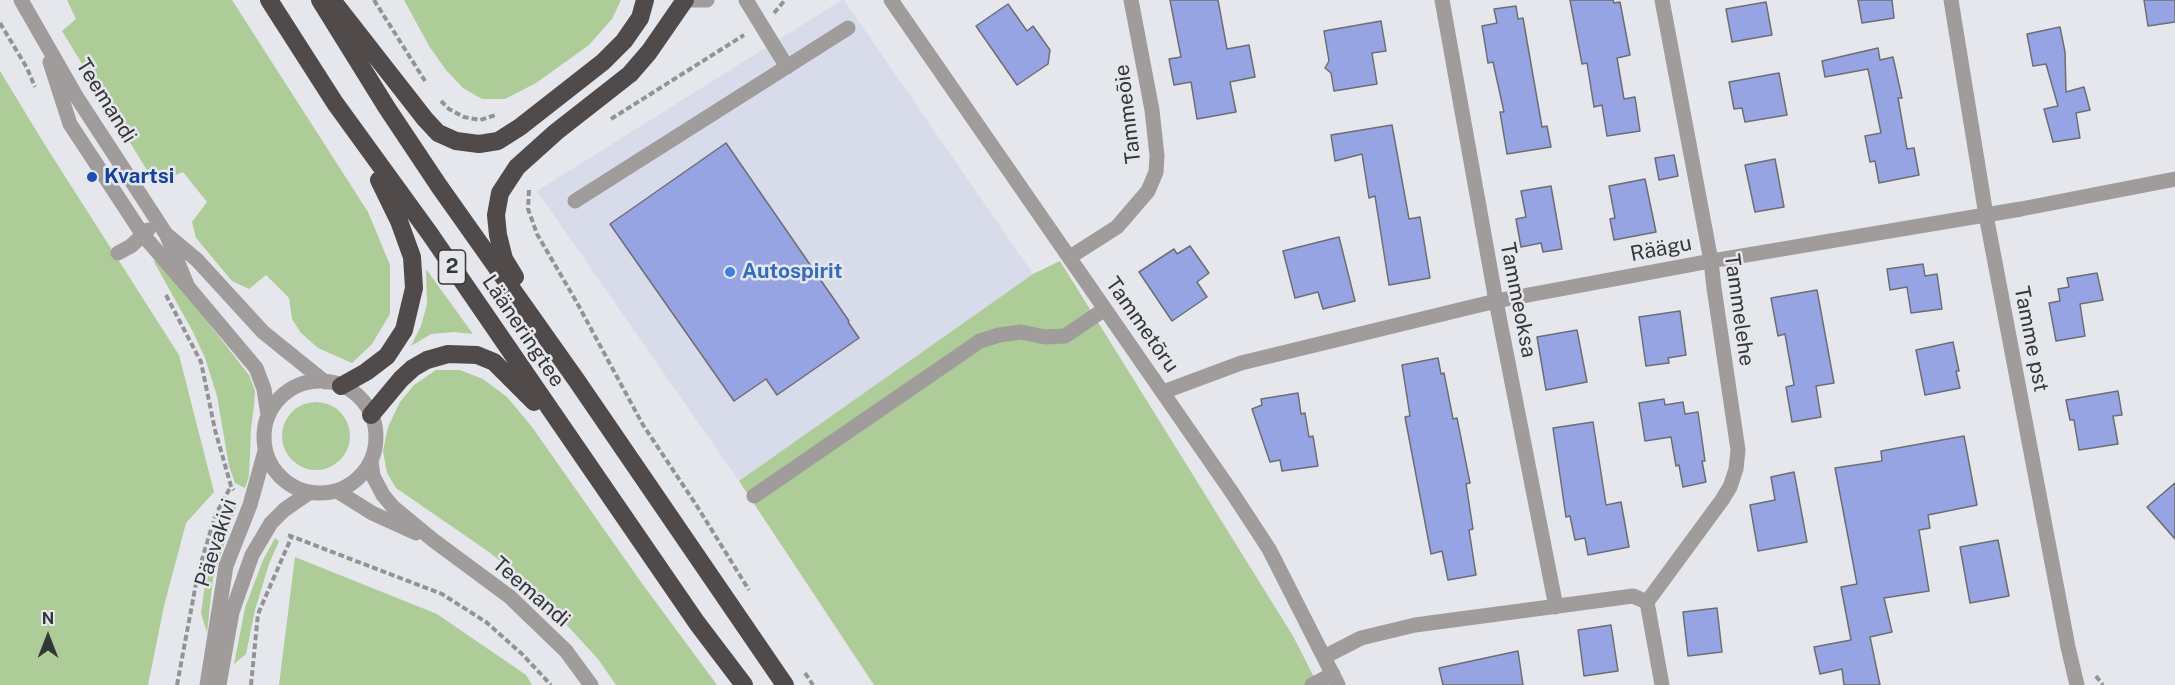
<!DOCTYPE html>
<meta charset="utf-8">
<style>
body{margin:0}
#map{position:relative;width:2175px;height:685px;overflow:hidden;background:#e5e7ed;font-family:"Public Sans",sans-serif}
canvas{display:block}
.north{position:absolute;left:18px;top:607px;width:60px;height:60px;-webkit-text-stroke:4px #e5e7ed;paint-order:stroke;rotate:0deg;font-size:16px;font-weight:700;line-height:24px;text-align:center;color:#353638}
.north::after{content:'';display:block;margin:auto;width:21px;height:27px;background:#353638;clip-path:polygon(50% 0,100% 100%,50% 72%,0 100%)}
</style>
<div id="map">
<canvas width="2175" height="685"></canvas>
<div class="north">N</div>
</div>
<script>
const ctx = document.querySelector('canvas').getContext('2d');
ctx.lineJoin = 'round';
function fill(path, color) {
  ctx.fillStyle = color;
  ctx.fill(path, 'evenodd');
}
function toPath(rows) {
  const path = new Path2D();
  for (const r of rows) {
    if (r.length === 3) {
      path.moveTo(r[0] + r[2], r[1]);
      path.arc(r[0], r[1], r[2], 0, 2 * Math.PI);
      continue;
    }
    path.moveTo(r[0], r[1]);
    for (let i = 2; i < r.length; i += 2) path.lineTo(r[i], r[i + 1]);
  }
  return path;
}
function strokePath(path, color, width, dash) {
  ctx.strokeStyle = color;
  ctx.lineWidth = width;
  ctx.lineCap = dash ? 'butt' : 'round';
  ctx.setLineDash(dash || []);
  ctx.stroke(path);
}
function drawText(font, color, halo, rows, align = 'center') {
  ctx.font = font + ' "Public Sans",sans-serif';
  ctx.lineWidth = 5;
  ctx.setLineDash([]);
  ctx.textBaseline = 'middle';
  ctx.strokeStyle = halo;
  ctx.fillStyle = color;
  for (const [text, x, y, turn = 0] of rows) {
    ctx.save();
    ctx.translate(x, y);
    ctx.rotate((+turn || 0) * Math.PI / 180);
    ctx.textAlign = isNaN(turn) ? turn : align;
    if (halo) ctx.strokeText(text, 0, 0);
    ctx.fillText(text, 0, 0);
    ctx.restore();
  }
}
const built = toPath([
 [842,0,844,0,1033,274,739,481,537,191]
]);
const green = toPath([
 [67,0,232,0,368,212,390,265,390,314,372,344,352,363,318,348,301,333,292,319,289,298,266,275,249,289,232,281,196,238,192,222,207,202,183,172,169,178,148,172,62,31,76,19],
 [404,0,621,0,612,19,589,45,536,83,505,99,482,99,463,88,446,70,429,46],
 [0,71,45,145,179,355,214,492,186,523,164,606,148,685,0,685],
 [153,260,163,265,249,375,255,391,254,406,251,428,249,476,245,488,235,483,229,466,217,396,205,358,193,332],
 [1060,261,1293,636,1318,685,874,685,739,481,1033,274],
 [426,269,473,334,454,332,431,334,411,346,421,326,427,304],
 [436,370,460,370,483,379,507,397,532,427,641,582,717,685,616,685,598,659,531,586,489,552,396,488,387,473,383,451,388,427,400,402,414,385],
 [316,436,34],
 [237,505,213,578,207,633,201,613,206,577,213,549,226,516,231,506],
 [275,538,279,541,269,564,255,610,246,654,234,664,245,608,263,560],
 [295,557,437,614,526,675,532,685,279,685]
]);
const building = toPath([
 [1170,0,1218,0,1227,49,1249,45,1255,77,1230,82,1236,112,1197,119,1191,82,1174,85,1169,59,1181,57,1170,0],
 [1570,0,1613,0,1614,3,1620,2,1630,55,1617,58,1624,99,1635,97,1640,131,1607,136,1602,105,1594,107,1587,63,1582,64,1570,0],
 [1858,0,1892,0,1894,18,1862,23,1858,0],
 [2144,0,2175,0,2175,22,2148,26,2144,0],
 [1766,2,1772,35,1732,42,1726,9,1766,2],
 [1008,4,1027,31,1033,26,1050,50,1048,64,1017,85,976,26,1008,4],
 [1516,6,1518,19,1523,18,1542,127,1547,126,1551,147,1507,154,1500,112,1504,112,1493,62,1488,63,1482,26,1497,23,1494,9,1516,6],
 [1381,21,1386,51,1372,53,1377,84,1334,91,1331,73,1325,68,1329,61,1324,31,1381,21],
 [2060,27,2065,52,2066,92,2084,87,2090,110,2076,113,2080,138,2053,142,2044,109,2058,106,2046,64,2033,66,2027,34,2060,27],
 [1878,48,1880,60,1893,57,1902,98,1898,98,1907,149,1914,148,1919,175,1879,183,1875,161,1870,162,1865,136,1881,133,1868,69,1825,77,1822,61,1878,48],
 [1779,73,1787,115,1745,122,1742,108,1734,109,1729,82,1779,73],
 [1392,125,1409,219,1420,217,1430,278,1389,285,1375,196,1369,198,1362,154,1335,161,1331,135,1392,125],
 [726,143,849,321,848,322,859,338,777,395,766,379,734,401,610,224,726,143],
 [1674,155,1678,176,1659,180,1655,158,1674,155],
 [1775,159,1784,207,1755,212,1745,165,1775,159],
 [1645,179,1656,232,1614,240,1610,219,1615,218,1609,186,1645,179],
 [1551,186,1562,249,1543,252,1541,243,1521,247,1516,219,1526,217,1521,191,1551,186],
 [1339,237,1355,301,1323,309,1318,292,1295,298,1283,251,1339,237],
 [1190,246,1209,273,1197,282,1207,297,1172,321,1139,272,1174,249,1177,254,1190,246],
 [1923,264,1925,276,1937,274,1942,309,1911,313,1907,287,1890,290,1887,269,1923,264],
 [2097,273,2103,300,2080,304,2085,336,2056,341,2049,303,2060,301,2058,289,2069,287,2067,278,2097,273],
 [1817,290,1834,383,1816,386,1821,417,1792,422,1786,387,1794,385,1785,334,1778,336,1771,298,1817,290],
 [1680,311,1686,355,1668,358,1669,363,1646,366,1639,317,1680,311],
 [1577,330,1587,382,1546,390,1537,337,1577,330],
 [1953,342,1959,371,1956,371,1960,388,1925,395,1916,350,1953,342],
 [1438,358,1441,374,1444,373,1453,419,1457,418,1470,483,1466,484,1473,529,1469,530,1476,575,1448,580,1442,551,1431,554,1405,417,1410,416,1402,365,1438,358],
 [2118,391,2122,415,2113,416,2118,444,2079,450,2074,420,2070,420,2066,400,2118,391],
 [1298,393,1301,414,1305,413,1309,437,1313,436,1318,466,1282,471,1280,460,1270,462,1252,409,1262,405,1261,399,1298,393],
 [1664,399,1665,405,1683,402,1685,414,1698,412,1705,461,1702,461,1706,482,1683,487,1679,465,1676,466,1671,437,1645,441,1639,403,1664,399],
 [1593,422,1606,505,1621,502,1629,547,1588,555,1585,538,1575,540,1570,516,1566,517,1553,428,1593,422],
 [1964,436,1977,505,1928,515,1930,528,1919,530,1929,591,1884,598,1892,632,1870,637,1880,685,1844,685,1842,669,1820,674,1814,647,1851,640,1841,587,1857,584,1835,468,1882,461,1881,451,1964,436],
 [1794,472,1807,542,1758,551,1750,505,1775,500,1771,477,1794,472],
 [2175,483,2175,539,2147,507,2175,483],
 [1998,540,2009,596,1970,603,1960,547,1998,540],
 [1717,608,1722,652,1688,656,1683,612,1717,608],
 [1611,625,1618,671,1584,676,1578,630,1611,625],
 [1518,651,1523,685,1443,685,1439,668,1518,651]
]);
const path = toPath([
 [374,0,425,81],
 [774,13,785,0],
 [0,23,27,68,35,87],
 [441,101,449,109,464,117,480,120,496,115],
 [611,119,744,35],
 [529,190,528,209,537,234,576,301,643,425,695,503,749,590],
 [166,295,201,362,215,430,231,486,234,490],
 [288,535,442,594,486,622,522,654,551,685],
 [805,673,813,685],
 [2096,676,2103,685],
 [177,685,198,573,215,516,231,486],
 [251,685,258,614,292,536]
]);
const minor = toPath([
 [21,0,76,96,166,234,197,260,263,332,325,382],
 [692,0,707,0],
 [746,0,787,67],
 [891,0,1233,494,1269,549,1338,685],
 [1442,0,1496,301,1556,607],
 [1951,0,1986,215,2068,647,2077,685],
 [50,62,70,124,143,235,188,287],
 [575,201,848,28],
 [167,236,188,287,256,368,264,389,268,415],
 [118,253,131,246,148,230],
 [1070,257,1117,227,1148,191,1156,172,1157,156,1152,110,1131,0],
 [320,437,56],
 [1163,392,1241,363,1496,301,1711,261,2021,209,2175,179],
 [371,461,373,476,383,495,393,507,433,540,510,597,566,651,591,685],
 [337,491,372,513,416,533],
 [754,496,980,341,999,335,1021,332,1045,337,1065,336,1105,309],
 [1324,657,1361,638,1415,625,1633,596,1647,602],
 [207,685,226,566,250,505,265,451],
 [219,685,232,612,252,555,271,523,284,510,310,492],
 [1312,685,1333,674],
 [1662,685,1647,602,1722,500,1730,487,1736,469,1738,450,1714,288,1711,261,1662,0]
]);
const highway = toPath([
 [269,0,335,103,430,234,697,623,744,685],
 [320,0,387,108,439,186,577,381,785,685],
 [332,0,425,119,438,133,456,141,479,144,498,141,520,127,603,62,624,41,640,18,645,0],
 [515,277,504,259,498,235,496,215,500,193,517,167,556,132,630,74,649,52,685,0],
 [341,386,366,372,387,356,404,330,414,288,412,257,399,221,379,180],
 [371,415,401,379,413,368,427,360,448,354,477,355,494,362,534,402]
]);
const markers = [
 [92,177,6,"#1a4fb4"],
 [730,272,6,"#3f7fe0"]
];
const shields = [
 [452,267,27]
];
const shieldNames = [
 ["2",452,267]
];
const streetNames = [
 ["Teemandi",106,101,58],
 ["Tammeõie",1128,114,-97],
 ["Räägu",1661,249,-11],
 ["Tammeoksa",1518,300,79],
 ["Tammelehe",1739,310,82],
 ["Tammetõru",1142,325,55],
 ["Lääneringtee",523,331,56],
 ["Tamme pst",2031,339,79],
 ["Päevakivi",216,543,-72],
 ["Teemandi",531,592,41]
];
const transitNames = [
 ["Kvartsi",104,177]
];
const shopNames = [
 ["Autospirit",742,272]
];
fill(built, '#d8dbe9');
fill(green, '#adcc98');
fill(building, '#96a4e4');
strokePath(building, '#6c6e73', 1.5);
strokePath(path, '#929397', 4, [6, 3]);
strokePath(minor, '#a09c9c', 15);
strokePath(highway, '#504a4a', 18);
for (const [x, y, r, color] of markers) {
  const dot = new Path2D();
  dot.arc(x, y, r, 0, 2 * Math.PI);
  ctx.fillStyle = color;
  ctx.fill(dot);
  strokePath(dot, '#e5e7ed', 2);
}
for (const [x, y, w] of shields) {
  const box = new Path2D();
  box.roundRect(x - w / 2, y - 17, w, 34, 4.5);
  ctx.fillStyle = '#e5e7ed';
  ctx.fill(box);
  strokePath(box, '#353638', 1.5);
}
drawText('bold 20px', '#353638', null, shieldNames);
drawText('21px', '#353638', '#e5e7ed', streetNames);
drawText('bold 21px', '#164399', '#e5e7ed', transitNames, 'left');
drawText('bold 21px', '#366cbe', '#e5e7ed', shopNames, 'left');
</script>
